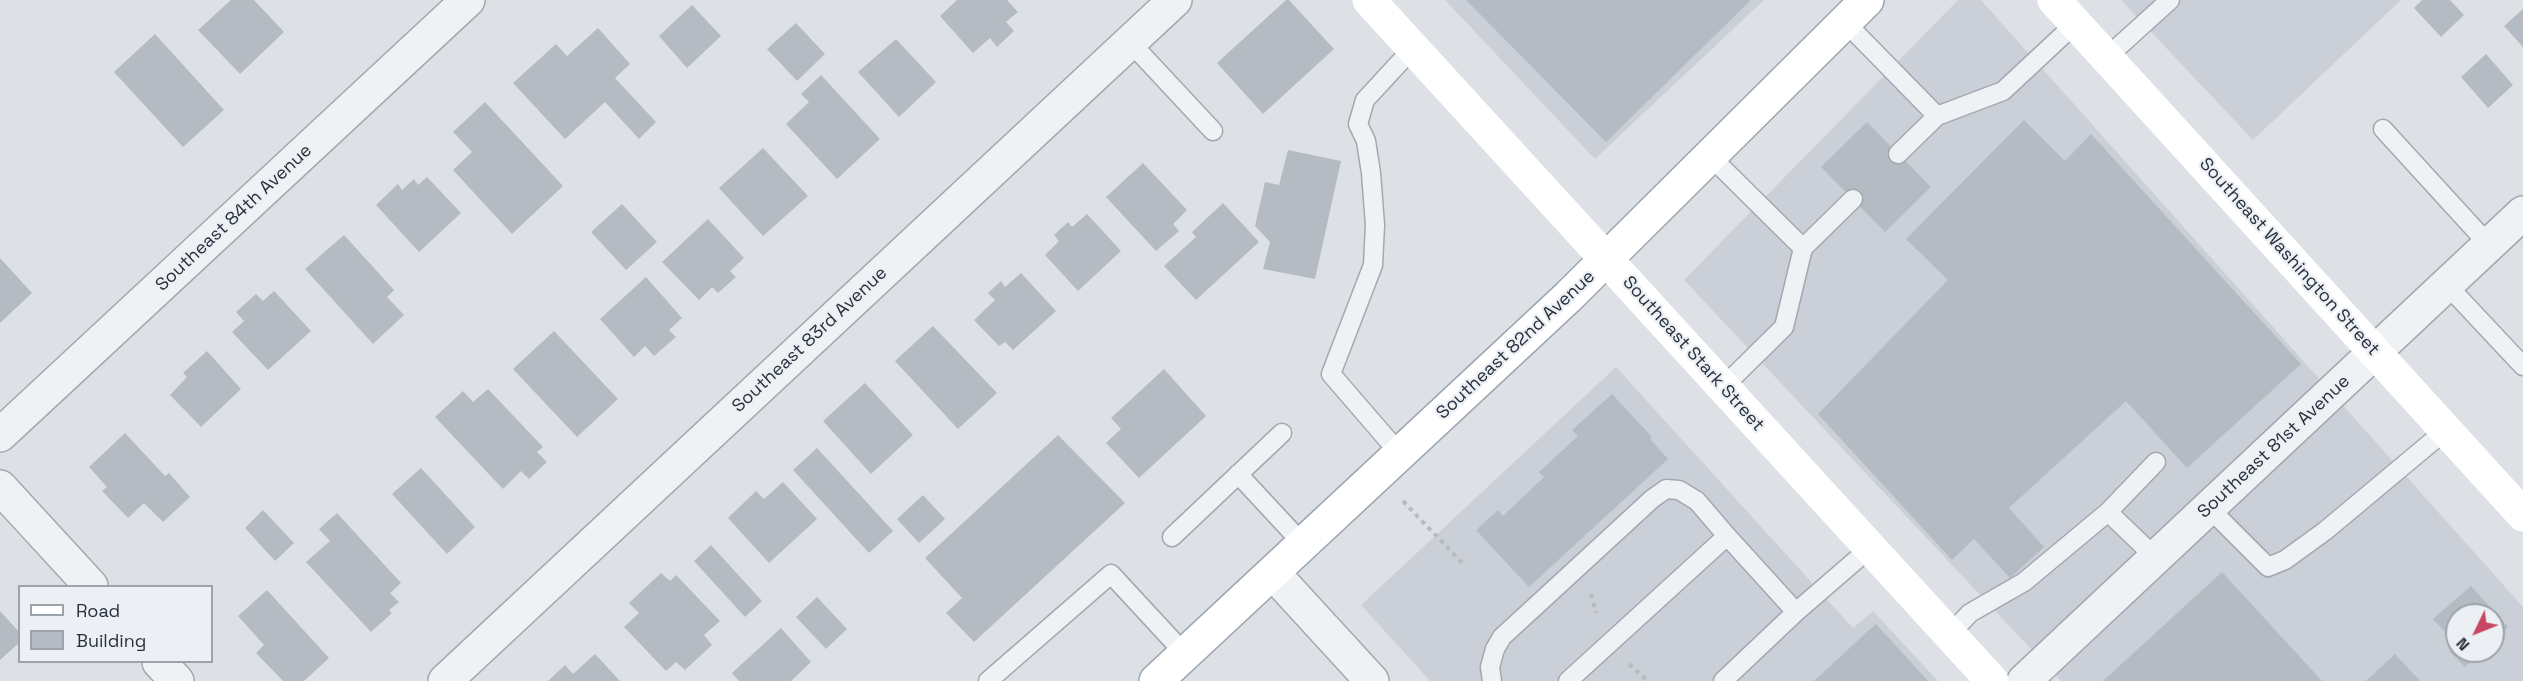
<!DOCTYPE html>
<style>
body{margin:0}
#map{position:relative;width:2523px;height:681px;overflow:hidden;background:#dde1e6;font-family:"Space Grotesk",sans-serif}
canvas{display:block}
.legend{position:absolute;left:18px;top:585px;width:195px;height:78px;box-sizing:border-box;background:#ecf0f4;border:2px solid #9da3aa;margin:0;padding:8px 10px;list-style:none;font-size:18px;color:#27303c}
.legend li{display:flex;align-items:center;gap:12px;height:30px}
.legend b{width:30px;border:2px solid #9da3aa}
.north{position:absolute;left:2445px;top:603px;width:60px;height:60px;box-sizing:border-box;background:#ecf0f4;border:2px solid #9da3aa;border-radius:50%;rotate:227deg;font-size:16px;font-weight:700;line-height:24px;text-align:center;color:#27303c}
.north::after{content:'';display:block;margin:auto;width:21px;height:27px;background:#c74662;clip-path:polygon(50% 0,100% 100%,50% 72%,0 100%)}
</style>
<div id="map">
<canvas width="2523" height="681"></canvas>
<ul class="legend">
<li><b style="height:8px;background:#fff"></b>Road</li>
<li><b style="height:16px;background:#b5bbc3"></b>Building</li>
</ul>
<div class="north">N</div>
</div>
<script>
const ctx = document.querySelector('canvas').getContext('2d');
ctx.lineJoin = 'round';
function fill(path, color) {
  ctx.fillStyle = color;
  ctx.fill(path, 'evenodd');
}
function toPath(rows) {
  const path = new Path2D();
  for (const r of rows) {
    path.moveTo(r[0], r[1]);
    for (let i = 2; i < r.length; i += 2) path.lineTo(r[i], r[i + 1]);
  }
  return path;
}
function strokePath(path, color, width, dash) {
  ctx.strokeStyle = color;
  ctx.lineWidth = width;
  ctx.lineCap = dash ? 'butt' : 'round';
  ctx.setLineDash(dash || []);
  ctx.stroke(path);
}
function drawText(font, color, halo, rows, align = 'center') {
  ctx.font = font + ' "Space Grotesk",sans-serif';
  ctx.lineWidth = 4.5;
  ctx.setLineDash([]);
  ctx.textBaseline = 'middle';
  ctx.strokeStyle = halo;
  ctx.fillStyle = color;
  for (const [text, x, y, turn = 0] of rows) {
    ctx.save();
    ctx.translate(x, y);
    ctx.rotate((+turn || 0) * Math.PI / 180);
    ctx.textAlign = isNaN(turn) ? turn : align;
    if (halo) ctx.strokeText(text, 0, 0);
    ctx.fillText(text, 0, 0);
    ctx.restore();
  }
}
const built = toPath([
 [1445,0,1764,0,1595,159],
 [1958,0,1981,0,2523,607,2523,681,2061,681,1684,280],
 [2457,615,2493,615,2493,651,2457,651],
 [2121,0,2401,0,2253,140],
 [1616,367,1853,628,1873,611,1938,681,1430,681,1361,605]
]);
const building = toPath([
 [231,0,254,0,284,32,240,74,198,30],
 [957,0,1007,0,1018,12,1006,22,1014,31,997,47,990,38,973,53,940,16],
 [1286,0,1289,0,1334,49,1263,114,1217,63],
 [1466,0,1751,0,1606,142],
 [2422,0,2450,0,2464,15,2441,37,2414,8],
 [692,5,721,36,687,68,659,36],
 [2523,9,2523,47,2504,26],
 [796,23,825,54,797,81,767,49],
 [598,28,630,64,615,78,656,122,639,139,605,102,565,139,513,83,556,44,567,56],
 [155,34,224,110,183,147,114,72],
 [896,39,936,82,899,117,858,72],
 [2486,54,2513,85,2488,108,2461,77],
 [821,75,880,139,837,179,786,124,809,102,801,94],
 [485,102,563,186,512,234,453,170,472,152,453,132],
 [2024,120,2065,161,2091,134,2301,364,2187,468,2126,401,2009,508,2044,547,2010,578,1974,539,1952,560,1818,414,1948,280,1906,239],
 [1867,122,1931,187,1885,232,1821,167],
 [763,148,808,196,763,236,719,188],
 [1288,150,1341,161,1315,279,1263,269,1270,242,1255,226,1265,182,1279,185],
 [1143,163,1187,210,1173,224,1179,231,1156,251,1106,197],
 [427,177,461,213,419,252,376,205,398,184,402,190,414,179,418,185],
 [1223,203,1259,242,1196,300,1164,266,1196,237,1192,232],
 [622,204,657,242,626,270,591,232],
 [1087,214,1121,251,1078,291,1045,255,1059,241,1054,235,1068,222,1072,227],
 [708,219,744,258,730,271,736,277,718,293,712,287,699,300,662,262],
 [344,235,394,290,387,297,404,315,373,344,305,269],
 [0,258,32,293,0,323],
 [1021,273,1056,311,1013,350,1005,342,999,346,974,320,995,300,988,293,1001,281,1005,287],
 [646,277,682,318,669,330,676,337,654,356,645,346,634,357,600,319],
 [274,291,311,331,268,370,232,332,244,321,236,312,256,294,263,301],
 [933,326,997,393,958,429,895,361],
 [554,331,618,399,577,437,513,369],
 [207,351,241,389,201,427,170,395,187,377,183,373],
 [1164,369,1206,416,1139,478,1106,443,1121,429,1111,418],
 [865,383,913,435,871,474,823,421],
 [488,389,543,447,537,452,547,462,529,479,521,471,503,489,435,417,463,391,473,402],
 [1612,394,1652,437,1650,439,1668,459,1529,587,1476,530,1498,510,1503,516,1544,477,1539,472,1578,436,1572,430],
 [125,433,165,476,169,473,190,497,163,522,144,503,128,518,102,491,107,487,89,467],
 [1058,435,1125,503,974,642,946,613,962,598,925,558],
 [817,448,893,531,869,553,793,470],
 [421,468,475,527,447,554,392,494],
 [783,482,817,519,769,563,728,518,756,491,764,499],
 [923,495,945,519,919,543,897,519],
 [263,510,294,543,275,561,245,528],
 [337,513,401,583,390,593,399,602,389,610,392,613,371,632,306,562,330,541,319,529],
 [711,545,762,601,745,617,694,561],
 [2222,572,2322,681,2103,681],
 [661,573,670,581,676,575,720,621,704,635,712,645,685,670,676,662,666,671,624,627,639,613,629,603],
 [2471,586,2508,627,2493,641,2493,615,2457,615,2457,651,2482,651,2465,667,2449,651,2456,644,2433,619],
 [267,590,329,658,304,681,283,681,256,653,264,645,238,616],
 [817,597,847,629,826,649,796,617],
 [0,611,20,633,20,642,0,660],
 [1876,624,1928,681,1814,681,1868,631],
 [781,628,811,662,791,681,739,681,732,673],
 [595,654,620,681,548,681,565,665,573,674],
 [2395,654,2420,681,2366,681]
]);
const path = toPath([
 [1403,501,1464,565],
 [1591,594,1596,613],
 [1629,664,1648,681]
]);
const service = toPath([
 [1845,22,1937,116],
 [1130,42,1213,131],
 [2107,57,2170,0],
 [2383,129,2489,245],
 [1898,154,1937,116,2003,91,2076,23],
 [1710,156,1803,248],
 [2447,285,2523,366],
 [1723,387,1784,327,1803,248,1853,199],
 [1400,454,1331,374,1373,265,1375,225,1371,173,1366,141,1358,124,1365,100,1413,48],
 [1238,474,1303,544],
 [2209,508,2268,567,2285,560,2325,531,2446,430],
 [2108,512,2156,462],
 [1172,537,1282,433],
 [1950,634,1970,613,2024,582,2108,512,2156,558],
 [988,681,1111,574,1185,654],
 [1492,681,1490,667,1495,649,1502,637,1652,499,1666,489,1679,490,1697,501,1727,536],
 [1568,681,1727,536,1796,612],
 [1723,681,1796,612,1870,548]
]);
const minor = toPath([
 [0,435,468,0],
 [0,487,91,586],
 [1273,573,1372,681],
 [159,662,177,681],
 [445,681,1175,0],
 [2024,681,2523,213]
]);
const secondary = toPath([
 [1369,0,1992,681],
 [2054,0,2523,515]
]);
const primary = toPath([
 [1156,681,1568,297,1867,0]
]);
const streetNames = [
 ["Southeast 84th Avenue",234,218,-43],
 ["Southeast Washington Street",2289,257,48],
 ["Southeast 83rd Avenue",810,340,-43],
 ["Southeast 82nd Avenue",1516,345,-43],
 ["Southeast Stark Street",1693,354,48],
 ["Southeast 81st Avenue",2274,447,-43]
];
fill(built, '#cbd0d8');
fill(building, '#b5bbc3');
strokePath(service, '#a3a8b0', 21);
strokePath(minor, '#a3a8b0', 36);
strokePath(primary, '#9da6b1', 36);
strokePath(path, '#b7bcc1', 4, [4.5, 4.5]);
strokePath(service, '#eff2f5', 18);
strokePath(minor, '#eff2f5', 33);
strokePath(secondary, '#fff', 33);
strokePath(primary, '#fff', 33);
drawText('18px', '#27303c', '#ecf0f4', streetNames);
</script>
